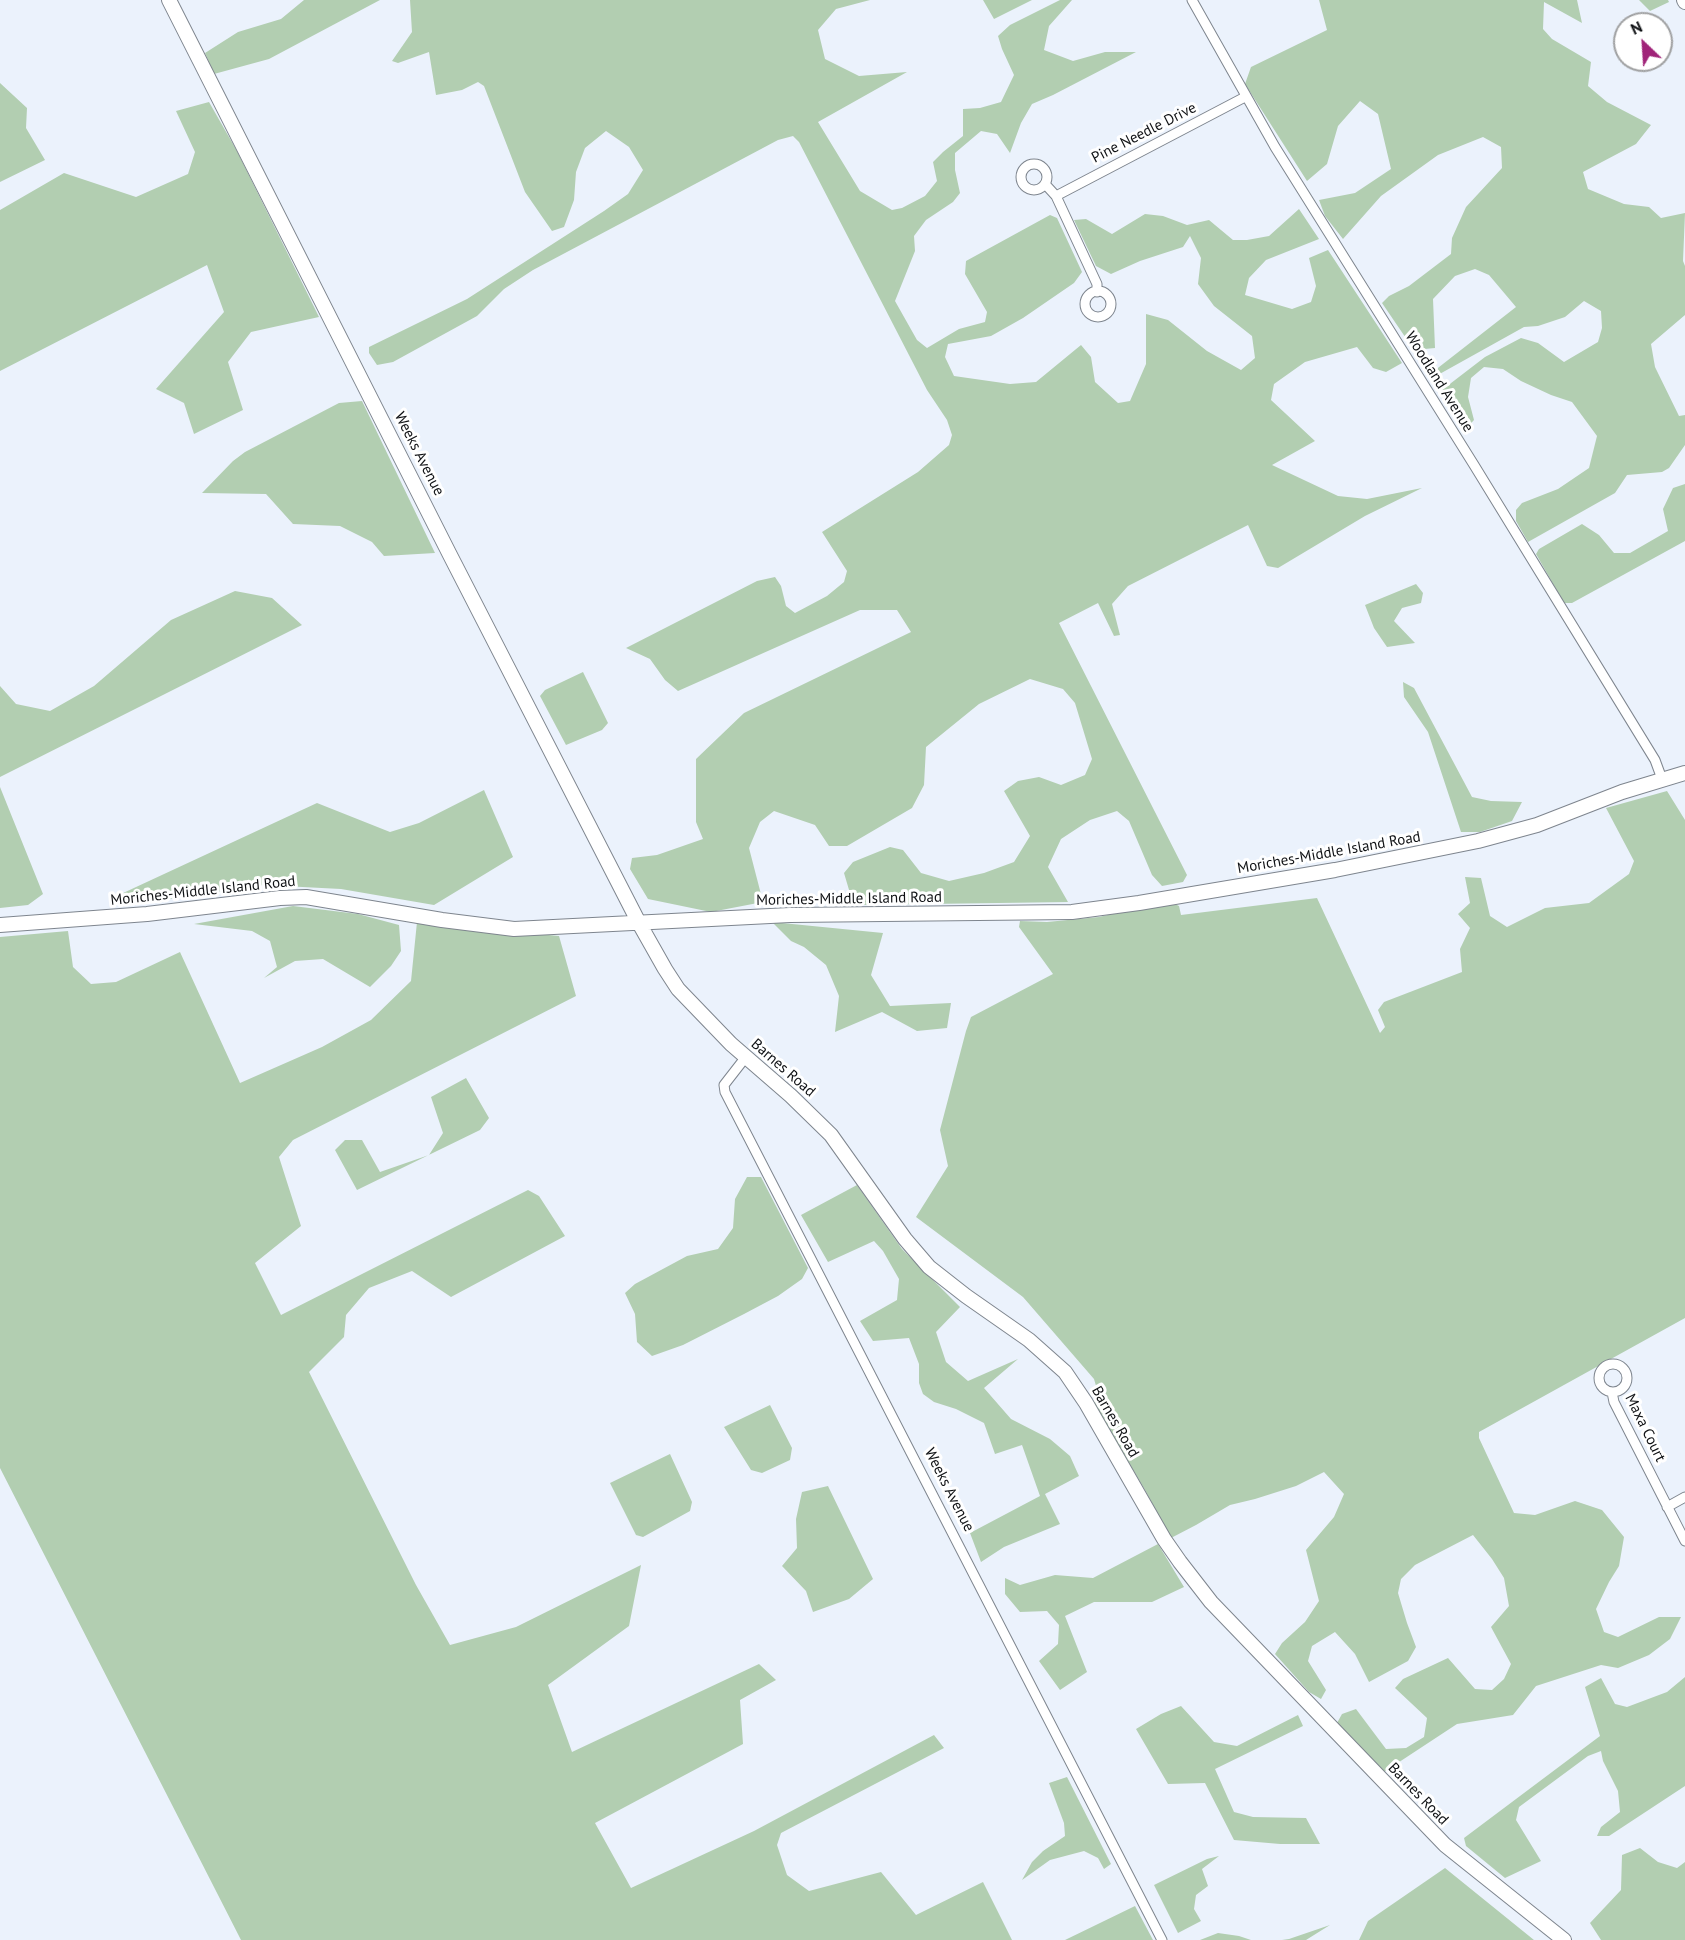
<!DOCTYPE html>
<style>
body{margin:0}
#map{position:relative;width:1685px;height:1940px;overflow:hidden;background:#ebf2fc;font-family:"PT Sans",sans-serif}
canvas{display:block}
.north{position:absolute;left:1613px;top:12px;width:60px;height:60px;box-sizing:border-box;background:#fff;border:2px solid #9fa0a1;border-radius:50%;rotate:335deg;font-size:16px;font-weight:700;line-height:24px;text-align:center;color:#0f1114}
.north::after{content:'';display:block;margin:auto;width:21px;height:27px;background:#a02479;clip-path:polygon(50% 0,100% 100%,50% 72%,0 100%)}
</style>
<div id="map">
<canvas width="1685" height="1940"></canvas>
<div class="north">N</div>
</div>
<script>
const ctx = document.querySelector('canvas').getContext('2d');
ctx.lineJoin = 'round';
function fill(path, color) {
  ctx.fillStyle = color;
  ctx.fill(path, 'evenodd');
}
function toPath(rows) {
  const path = new Path2D();
  for (const r of rows) {
    if (r.length === 3) {
      path.moveTo(r[0] + r[2], r[1]);
      path.arc(r[0], r[1], r[2], 0, 2 * Math.PI);
      continue;
    }
    path.moveTo(r[0], r[1]);
    for (let i = 2; i < r.length; i += 2) path.lineTo(r[i], r[i + 1]);
  }
  return path;
}
function strokePath(path, color, width, dash) {
  ctx.strokeStyle = color;
  ctx.lineWidth = width;
  ctx.lineCap = dash ? 'butt' : 'round';
  ctx.setLineDash(dash || []);
  ctx.stroke(path);
}
function drawText(font, color, halo, rows, align = 'center') {
  ctx.font = font + ' "PT Sans",sans-serif';
  ctx.lineWidth = 6;
  ctx.setLineDash([]);
  ctx.textBaseline = 'middle';
  ctx.strokeStyle = halo;
  ctx.fillStyle = color;
  for (const [text, x, y, turn = 0] of rows) {
    ctx.save();
    ctx.translate(x, y);
    ctx.rotate((+turn || 0) * Math.PI / 180);
    ctx.textAlign = isNaN(turn) ? turn : align;
    if (halo) ctx.strokeText(text, 0, 0);
    ctx.fillText(text, 0, 0);
    ctx.restore();
  }
}
const green = toPath([
 [304,0,380,0,269,59,214,74,205,53,238,32,281,19],
 [410,0,870,0,836,9,818,30,825,59,859,76,907,72,818,122,860,191,892,210,902,208,925,196,937,181,933,162,943,152,963,136,963,109,980,108,1001,102,1014,75,1002,49,998,36,1010,25,1060,0,1072,0,1049,26,1044,50,1073,61,1105,52,1136,52,1053,95,1032,104,1021,123,1010,153,997,134,981,131,955,153,955,170,960,193,953,202,926,220,914,236,915,251,895,301,917,340,927,348,959,329,985,322,987,312,965,274,966,261,1050,215,1057,218,1082,272,1074,283,1023,318,991,336,948,344,945,357,954,376,1010,384,1036,382,1081,345,1091,357,1095,382,1118,403,1130,401,1146,364,1146,314,1168,320,1207,351,1241,370,1255,358,1252,336,1214,306,1198,284,1201,258,1190,236,1183,247,1140,261,1111,274,1096,266,1074,220,1086,219,1112,234,1145,214,1163,216,1187,225,1209,220,1233,240,1247,240,1269,236,1299,209,1319,239,1266,260,1249,278,1245,295,1292,309,1311,302,1316,286,1309,258,1328,250,1402,363,1386,372,1373,368,1357,347,1305,362,1274,384,1271,400,1315,441,1272,465,1338,496,1367,499,1422,488,1365,516,1278,568,1267,566,1248,525,1128,586,1112,604,1120,635,1114,636,1098,603,1059,623,1187,875,1183,882,1162,886,1152,875,1129,821,1117,811,1090,820,1061,839,1048,867,1068,902,858,905,852,900,844,873,853,862,890,847,903,850,921,873,949,881,984,873,1014,862,1030,836,1004,791,1018,781,1039,777,1061,785,1085,775,1092,759,1075,703,1063,689,1030,679,979,704,926,747,924,785,912,808,847,846,829,846,815,825,774,811,760,822,749,848,763,902,711,912,648,899,630,869,632,858,657,855,703,839,696,822,696,759,744,713,911,632,897,610,860,610,678,691,665,680,650,659,626,648,757,581,775,577,781,586,786,606,795,613,827,596,844,582,847,571,822,532,918,472,949,445,952,435,947,420,927,390,799,142,793,136,778,140,533,270,504,289,477,316,393,362,377,365,369,353,369,347,467,299,604,211,628,194,643,170,629,147,606,131,585,148,576,172,574,200,564,227,552,231,525,192,484,86,478,82,462,90,436,95,429,52,398,63,392,61,412,32],
 [983,0,1032,0,994,19],
 [1319,0,1577,0,1582,23,1544,2,1543,29,1552,39,1591,62,1588,86,1607,102,1651,125,1636,144,1583,172,1588,189,1624,204,1649,207,1661,218,1685,213,1683,261,1685,266,1685,315,1651,344,1655,367,1679,416,1685,415,1685,445,1669,468,1662,472,1627,475,1615,493,1528,542,1516,521,1516,510,1522,503,1558,489,1589,468,1597,436,1572,402,1551,395,1521,381,1503,369,1484,367,1471,378,1468,397,1474,420,1463,432,1442,390,1485,357,1521,338,1538,343,1564,362,1598,342,1602,328,1601,311,1584,301,1565,317,1538,326,1524,327,1436,376,1434,371,1516,307,1489,275,1475,269,1455,276,1433,299,1435,348,1414,350,1382,303,1389,296,1409,286,1451,254,1452,238,1466,207,1502,168,1501,147,1483,137,1438,155,1381,196,1343,239,1325,216,1319,200,1355,193,1391,169,1378,114,1360,101,1338,126,1327,164,1307,181,1245,84,1251,67,1327,30],
 [1639,0,1668,0,1669,2,1650,11],
 [0,83,27,108,26,128,45,160,0,182],
 [209,102,237,151,319,317,251,332,228,362,243,410,194,434,184,403,156,389,224,312,207,265,0,371,0,210,64,173,136,197,188,174,195,152,176,111],
 [362,401,435,553,384,556,372,542,340,526,293,524,266,494,202,493,233,461,245,452,339,403],
 [1685,484,1685,541,1572,603,1564,603,1536,554,1539,549,1582,524,1599,535,1614,553,1630,553,1668,531,1663,509,1673,488],
 [1416,584,1423,593,1421,603,1402,608,1394,621,1415,643,1387,647,1374,628,1365,605],
 [235,591,272,598,302,625,0,777,0,686,16,704,50,711,94,686,171,620],
 [583,672,608,723,602,730,566,745,540,696,545,690],
 [1403,682,1414,688,1472,797,1491,801,1522,802,1512,821,1480,832,1461,832,1428,732,1404,697],
 [0,787,43,894,28,905,0,908],
 [484,790,513,857,434,905,341,889,264,885,120,906,121,894,317,803,390,832,419,823],
 [1667,791,1685,820,1685,1318,1479,1432,1479,1438,1514,1513,1535,1515,1575,1501,1602,1510,1624,1537,1619,1566,1609,1582,1596,1609,1604,1632,1618,1637,1659,1617,1681,1617,1670,1639,1649,1655,1618,1668,1601,1665,1536,1686,1513,1715,1457,1724,1384,1772,1337,1723,1342,1714,1356,1709,1386,1749,1406,1748,1424,1737,1427,1718,1395,1688,1403,1679,1448,1658,1475,1689,1492,1690,1504,1679,1511,1664,1491,1627,1509,1606,1504,1578,1492,1559,1473,1535,1415,1565,1401,1579,1398,1593,1407,1623,1416,1647,1408,1661,1369,1682,1355,1654,1335,1632,1312,1646,1308,1661,1326,1690,1321,1699,1309,1692,1275,1654,1282,1643,1305,1622,1319,1601,1306,1550,1334,1517,1344,1494,1324,1472,1296,1486,1255,1499,1230,1505,1196,1525,1171,1538,1145,1490,1093,1402,1099,1396,1094,1379,1023,1297,916,1217,948,1166,940,1130,966,1031,971,1017,1053,974,1019,927,1020,921,1047,922,1099,917,1169,901,1179,906,1181,915,1317,898,1380,1033,1385,1027,1378,1010,1384,1002,1462,972,1460,949,1470,928,1458,914,1470,903,1465,877,1481,878,1490,916,1507,927,1545,908,1589,903,1629,874,1634,861,1606,808],
 [293,906,358,914,399,925,401,951,391,966,370,987,323,959,295,961,264,978,277,967,270,941,252,931,194,924],
 [417,922,559,936,576,996,293,1140,279,1157,301,1226,255,1263,281,1315,528,1190,539,1196,565,1236,451,1297,412,1271,369,1288,346,1315,344,1337,309,1372,416,1585,450,1645,516,1627,641,1565,629,1626,548,1685,572,1752,759,1664,776,1680,740,1700,743,1744,595,1823,631,1888,754,1831,934,1735,944,1748,781,1833,777,1845,787,1875,809,1891,881,1872,916,1915,983,1882,1012,1940,241,1940,0,1468,0,937,68,931,73,967,91,984,116,982,180,952,240,1083,322,1047,371,1020,411,981],
 [772,922,883,933,871,975,890,1006,951,1003,947,1028,917,1031,882,1012,835,1032,839,996,826,965,804,947,791,941],
 [466,1078,489,1118,480,1130,357,1190,335,1150,345,1140,362,1140,380,1172,429,1155,443,1133,431,1097],
 [747,1177,761,1177,808,1268,802,1279,778,1296,744,1314,683,1345,652,1356,637,1342,635,1314,625,1293,635,1284,687,1256,718,1249,733,1228,735,1199],
 [857,1185,902,1249,960,1307,936,1332,946,1362,968,1381,1018,1359,984,1388,1011,1419,1050,1439,1070,1456,1079,1476,1045,1494,1060,1524,1004,1547,981,1562,970,1533,1040,1496,1022,1445,995,1454,984,1423,956,1409,934,1402,923,1394,919,1383,919,1364,909,1338,873,1341,860,1321,897,1300,899,1279,883,1251,874,1241,828,1262,801,1215],
 [770,1405,792,1448,790,1460,762,1473,751,1470,724,1427],
 [670,1454,692,1502,690,1511,643,1537,636,1535,610,1483],
 [828,1486,873,1579,849,1599,813,1612,806,1591,782,1566,797,1548,796,1519,802,1492],
 [1158,1544,1184,1587,1152,1602,1094,1602,1065,1616,1087,1672,1060,1690,1039,1661,1058,1644,1059,1625,1047,1611,1020,1612,1005,1594,1005,1578,1020,1585,1055,1575,1093,1578],
 [1685,1677,1685,1786,1609,1836,1597,1836,1601,1827,1620,1812,1618,1791,1603,1761,1601,1751,1588,1756,1519,1807,1516,1820,1541,1861,1505,1878,1466,1846,1464,1838,1600,1736,1585,1687,1601,1678,1615,1704,1627,1707,1667,1692],
 [1181,1706,1214,1742,1237,1746,1298,1715,1303,1726,1215,1769,1234,1812,1253,1817,1306,1818,1320,1844,1280,1844,1234,1840,1205,1783,1168,1784,1136,1729,1161,1714],
 [1067,1777,1111,1864,1104,1869,1098,1858,1084,1851,1050,1860,1022,1880,1032,1862,1043,1851,1065,1836,1064,1823,1049,1783],
 [1640,1848,1658,1862,1677,1868,1685,1862,1685,1940,1601,1940,1590,1923,1621,1890,1622,1855],
 [1219,1856,1202,1869,1208,1886,1196,1895,1194,1909,1201,1921,1178,1933,1154,1885,1207,1859],
 [1445,1868,1534,1940,1359,1940,1368,1921],
 [1135,1906,1153,1940,1065,1940],
 [1330,1925,1306,1940,1282,1940,1289,1939],
 [1218,1933,1239,1936,1251,1940,1200,1940]
]);
const street = toPath([
 [1192,0,1275,147,1474,465,1655,760,1662,779],
 [1034,177,13],
 [1045,184,1056,196,1097,284,1097,292],
 [1056,196,1245,97],
 [1098,304,13],
 [745,1058,724,1085,725,1092,1162,1940],
 [1613,1378,14],
 [1612,1392,1614,1402,1685,1541],
 [1667,1507,1685,1497]
]);
const secondary = toPath([
 [169,0,450,555,639,923,665,969,678,989,731,1044,791,1096,831,1135,905,1239,929,1267,966,1296,1029,1340,1065,1372,1086,1403,1164,1539,1180,1562,1211,1602,1445,1845,1564,1940],
 [1684,0,1685,2],
 [0,925,147,914,280,898,306,897,442,920,514,929,790,915,1072,912,1139,903,1335,870,1478,841,1537,825,1622,792,1685,773]
]);
const streetNames = [
 ["Pine Needle Drive",1144,133,-27],
 ["Woodland Avenue",1439,382,58],
 ["Weeks Avenue",419,454,63],
 ["Moriches-Middle Island Road",1329,853,-10],
 ["Moriches-Middle Island Road",203,891,-6],
 ["Moriches-Middle Island Road",849,899,-1],
 ["Barnes Road",783,1068,41],
 ["Barnes Road",1115,1422,60],
 ["Maxa Court",1645,1428,64],
 ["Weeks Avenue",949,1490,63],
 ["Barnes Road",1418,1794,46]
];
fill(green, '#b2ceb1');
strokePath(street, '#7e858e', 11);
strokePath(secondary, '#7e858e', 16);
strokePath(street, '#fff', 9);
strokePath(secondary, '#fff', 14);
drawText('15px', '#0f1114', '#fff', streetNames);
</script>
